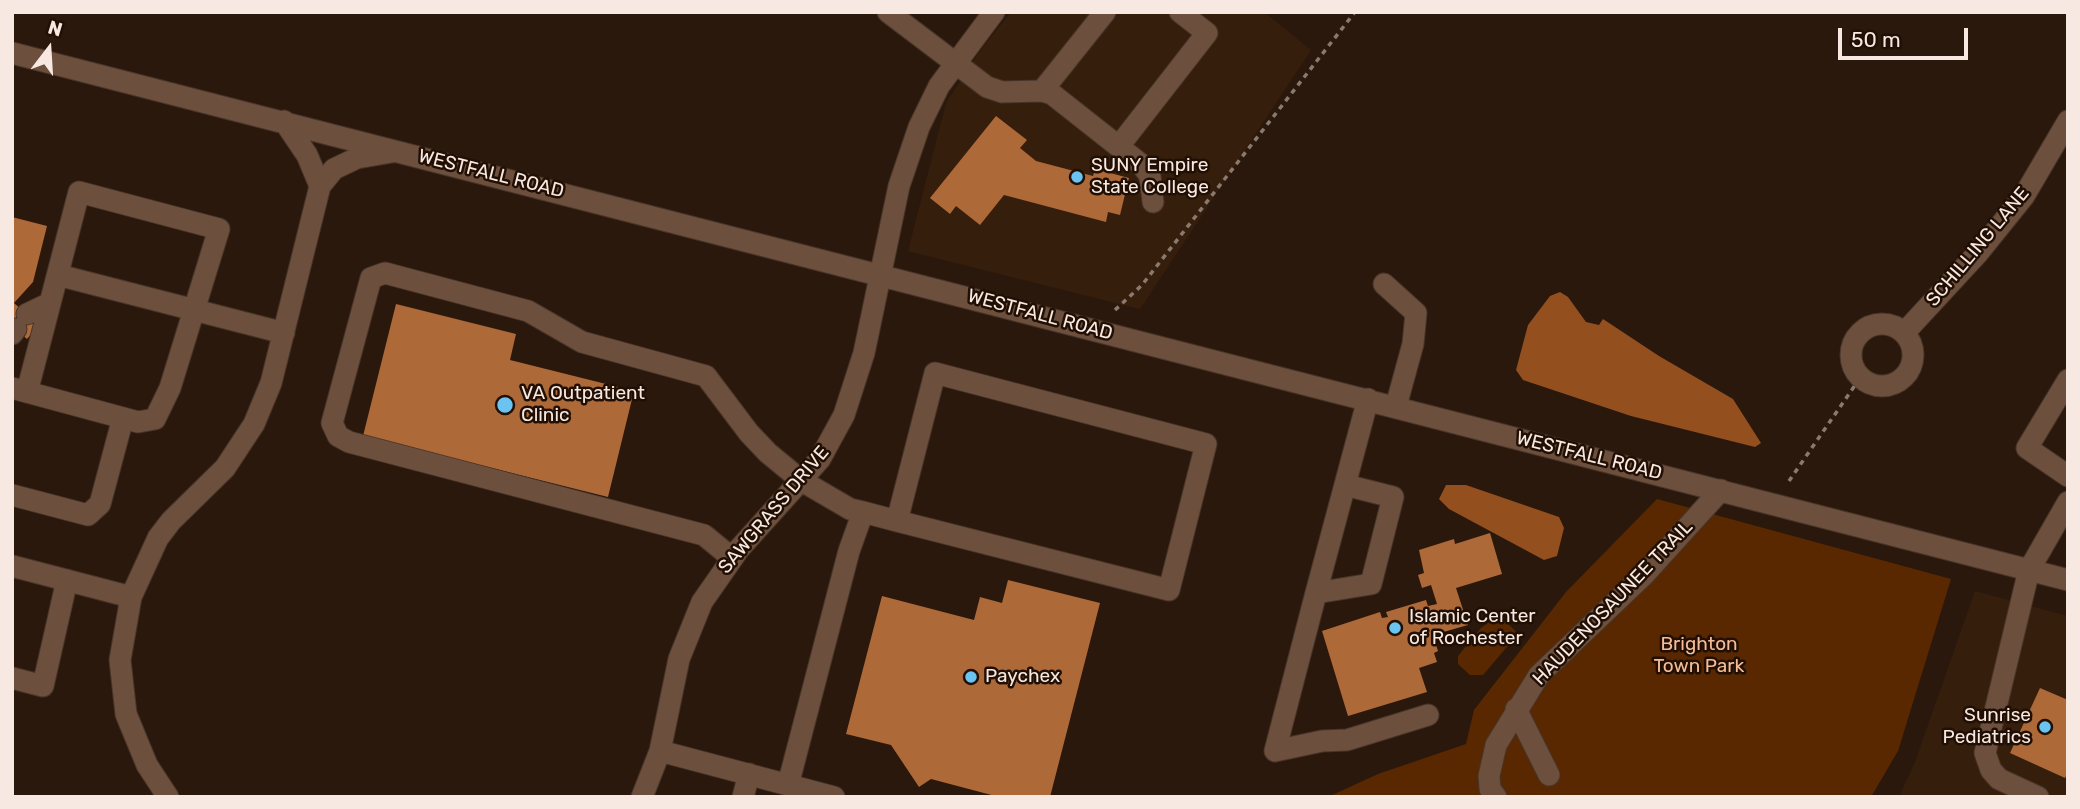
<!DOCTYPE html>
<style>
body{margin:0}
#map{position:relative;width:2080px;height:809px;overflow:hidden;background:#2b180c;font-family:Rubik,sans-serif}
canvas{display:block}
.frame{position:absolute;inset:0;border:14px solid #f7e9e1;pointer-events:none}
.north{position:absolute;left:14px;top:14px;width:70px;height:70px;-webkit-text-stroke:5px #210f04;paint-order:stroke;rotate:17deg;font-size:19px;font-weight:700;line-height:28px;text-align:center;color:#f7e9e1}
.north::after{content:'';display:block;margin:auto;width:24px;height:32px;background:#f7e9e1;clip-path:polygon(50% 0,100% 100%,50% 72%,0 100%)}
.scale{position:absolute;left:1838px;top:28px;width:130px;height:32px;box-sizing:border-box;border:4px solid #f7e9e1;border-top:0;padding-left:9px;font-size:21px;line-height:24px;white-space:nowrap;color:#f7e9e1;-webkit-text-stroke:5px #210f04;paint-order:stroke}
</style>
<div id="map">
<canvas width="2080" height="809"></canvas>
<div class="frame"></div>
<div class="north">N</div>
<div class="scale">50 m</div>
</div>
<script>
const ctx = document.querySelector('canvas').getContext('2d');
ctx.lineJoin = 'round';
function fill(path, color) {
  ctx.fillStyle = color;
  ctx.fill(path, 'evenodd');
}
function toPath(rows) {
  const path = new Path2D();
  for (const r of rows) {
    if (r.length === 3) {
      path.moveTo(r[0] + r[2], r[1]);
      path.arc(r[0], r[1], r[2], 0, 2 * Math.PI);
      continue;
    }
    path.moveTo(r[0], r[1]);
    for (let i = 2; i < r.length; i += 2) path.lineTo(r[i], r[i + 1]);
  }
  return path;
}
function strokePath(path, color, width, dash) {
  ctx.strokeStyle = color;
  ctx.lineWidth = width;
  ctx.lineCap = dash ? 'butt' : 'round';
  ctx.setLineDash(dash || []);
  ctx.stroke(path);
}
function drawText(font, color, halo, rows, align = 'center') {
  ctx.font = font + ' Rubik,sans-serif';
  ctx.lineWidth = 5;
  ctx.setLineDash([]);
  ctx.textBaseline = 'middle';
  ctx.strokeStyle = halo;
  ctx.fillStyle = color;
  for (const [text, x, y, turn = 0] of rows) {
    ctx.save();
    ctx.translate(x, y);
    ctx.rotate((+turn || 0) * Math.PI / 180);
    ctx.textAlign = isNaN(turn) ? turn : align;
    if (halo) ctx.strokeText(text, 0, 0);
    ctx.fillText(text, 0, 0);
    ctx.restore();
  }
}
const built = toPath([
 [1011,12,1264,12,1311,50,1140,309,908,251,946,103,979,52],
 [1975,591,2068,616,2068,797,1899,797,1915,762]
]);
const green = toPath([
 [1657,499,1951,579,1898,751,1871,797,1328,797,1378,774,1466,744,1474,710,1566,592],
 [1496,617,1502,617,1518,634,1483,675,1470,675,1458,664,1458,656,1481,628]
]);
const water = toPath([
 [1560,292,1568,297,1586,322,1599,325,1603,319,1659,356,1733,399,1761,443,1755,447,1631,416,1523,380,1516,370,1528,325,1550,296],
 [1446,485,1466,485,1559,517,1564,528,1557,556,1544,560,1449,509,1439,499]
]);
const building = toPath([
 [996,116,1027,140,1020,148,1036,161,1093,176,1095,169,1129,178,1120,215,1108,212,1106,222,1004,195,980,225,956,206,950,214,930,198],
 [12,217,47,226,33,282,14,303,39,325,27,339,12,326],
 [396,304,516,334,510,360,634,391,608,497,363,436],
 [1490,533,1502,574,1456,588,1468,625,1433,635,1438,651,1434,653,1437,662,1419,668,1427,692,1348,716,1322,631,1380,612,1382,618,1388,617,1386,612,1426,600,1428,606,1437,604,1431,585,1422,588,1418,575,1424,573,1419,550,1454,539,1455,544],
 [1008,580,1100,603,1050,797,999,797,931,779,919,787,891,745,846,734,882,596,974,620,980,597,1002,603],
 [2040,688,2068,700,2068,772,2065,778,2010,753]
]);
const path = toPath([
 [1115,310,1142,285,1355,12],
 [1789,481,1860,378]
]);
const minor = toPath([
 [888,12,987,87,1002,92,1042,91,1052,94,1142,165,1150,176,1153,202],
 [12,53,2068,580],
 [1042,91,1105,12],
 [284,121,307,155,320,186],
 [1119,146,1207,33,1180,12],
 [58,275,284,333],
 [1384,284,1416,313,1413,344,1396,406],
 [27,314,50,303],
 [1882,355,31],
 [1904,333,1978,253,2024,196,2068,121],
 [12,334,16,329],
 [2068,380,2027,448,2068,476],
 [12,388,138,422,155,419,170,388,219,229,79,192,27,392],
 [1345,485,1393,497,1371,584,1316,593,1368,399],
 [12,495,88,515,100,504,123,418],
 [732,558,704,535,349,442,338,436,332,423,371,278,385,273,528,311,582,342,706,376,749,433,768,453,802,481,850,509,863,512,897,521,1169,590,1206,444,935,373,897,521],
 [12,566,131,597],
 [1316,593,1275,751,1322,741,1347,740,1428,715],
 [12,678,43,686,67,580],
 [1516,709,1549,775],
 [660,751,834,797],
 [788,785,849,551,863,512],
 [168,797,147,765,126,714,120,660,131,597,158,538,171,521,225,468,254,424,271,383,320,186,334,169,357,158,392,152],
 [642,797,660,751,679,659,702,602,739,549,820,459,844,415,864,353,899,186,919,127,939,86,994,12],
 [743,797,749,774],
 [1496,797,1490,789,1489,776,1496,745,1539,675,1644,575,1721,490],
 [2038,797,1999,779,1991,770,1985,753,2029,570,2068,502]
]);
const markers = [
 [1077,177,7,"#6bc3f2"],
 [505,405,9,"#6bc3f2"],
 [1395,628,7,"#6bc3f2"],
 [971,677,7,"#6bc3f2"],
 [2045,727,7,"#6bc3f2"]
];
const poiNames = [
 ["SUNY Empire",1091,166],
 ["State College",1091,188],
 ["VA Outpatient",521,394],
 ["Clinic",521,416],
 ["Islamic Center",1409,617],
 ["of Rochester",1409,639],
 ["Paychex",985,677],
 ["Sunrise",2031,716,"right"],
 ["Pediatrics",2031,738,"right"]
];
const streetNames = [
 ["WESTFALL ROAD",491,174,14],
 ["SCHILLING LANE",1978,247,-50],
 ["WESTFALL ROAD",1040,315,15],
 ["WESTFALL ROAD",1589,456,14],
 ["SAWGRASS DRIVE",774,510,-50],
 ["HAUDENOSAUNEE TRAIL",1613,603,-46]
];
const parkNames = [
 ["Brighton",1699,645],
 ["Town Park",1699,667]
];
fill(built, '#361e0d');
fill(green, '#592800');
fill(water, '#934f1d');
fill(building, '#ae6938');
strokePath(minor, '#48352a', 23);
strokePath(path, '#89796e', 3.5, [5, 5]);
strokePath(minor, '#6c4f3c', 21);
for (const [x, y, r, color] of markers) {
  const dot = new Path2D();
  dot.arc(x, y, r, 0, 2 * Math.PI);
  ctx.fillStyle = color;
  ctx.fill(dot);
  strokePath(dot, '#210f04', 2.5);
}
drawText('19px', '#f7e9e1', '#210f04', poiNames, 'left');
drawText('19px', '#f7e9e1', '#210f04', streetNames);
drawText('19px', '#f6bc97', '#210f04', parkNames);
</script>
